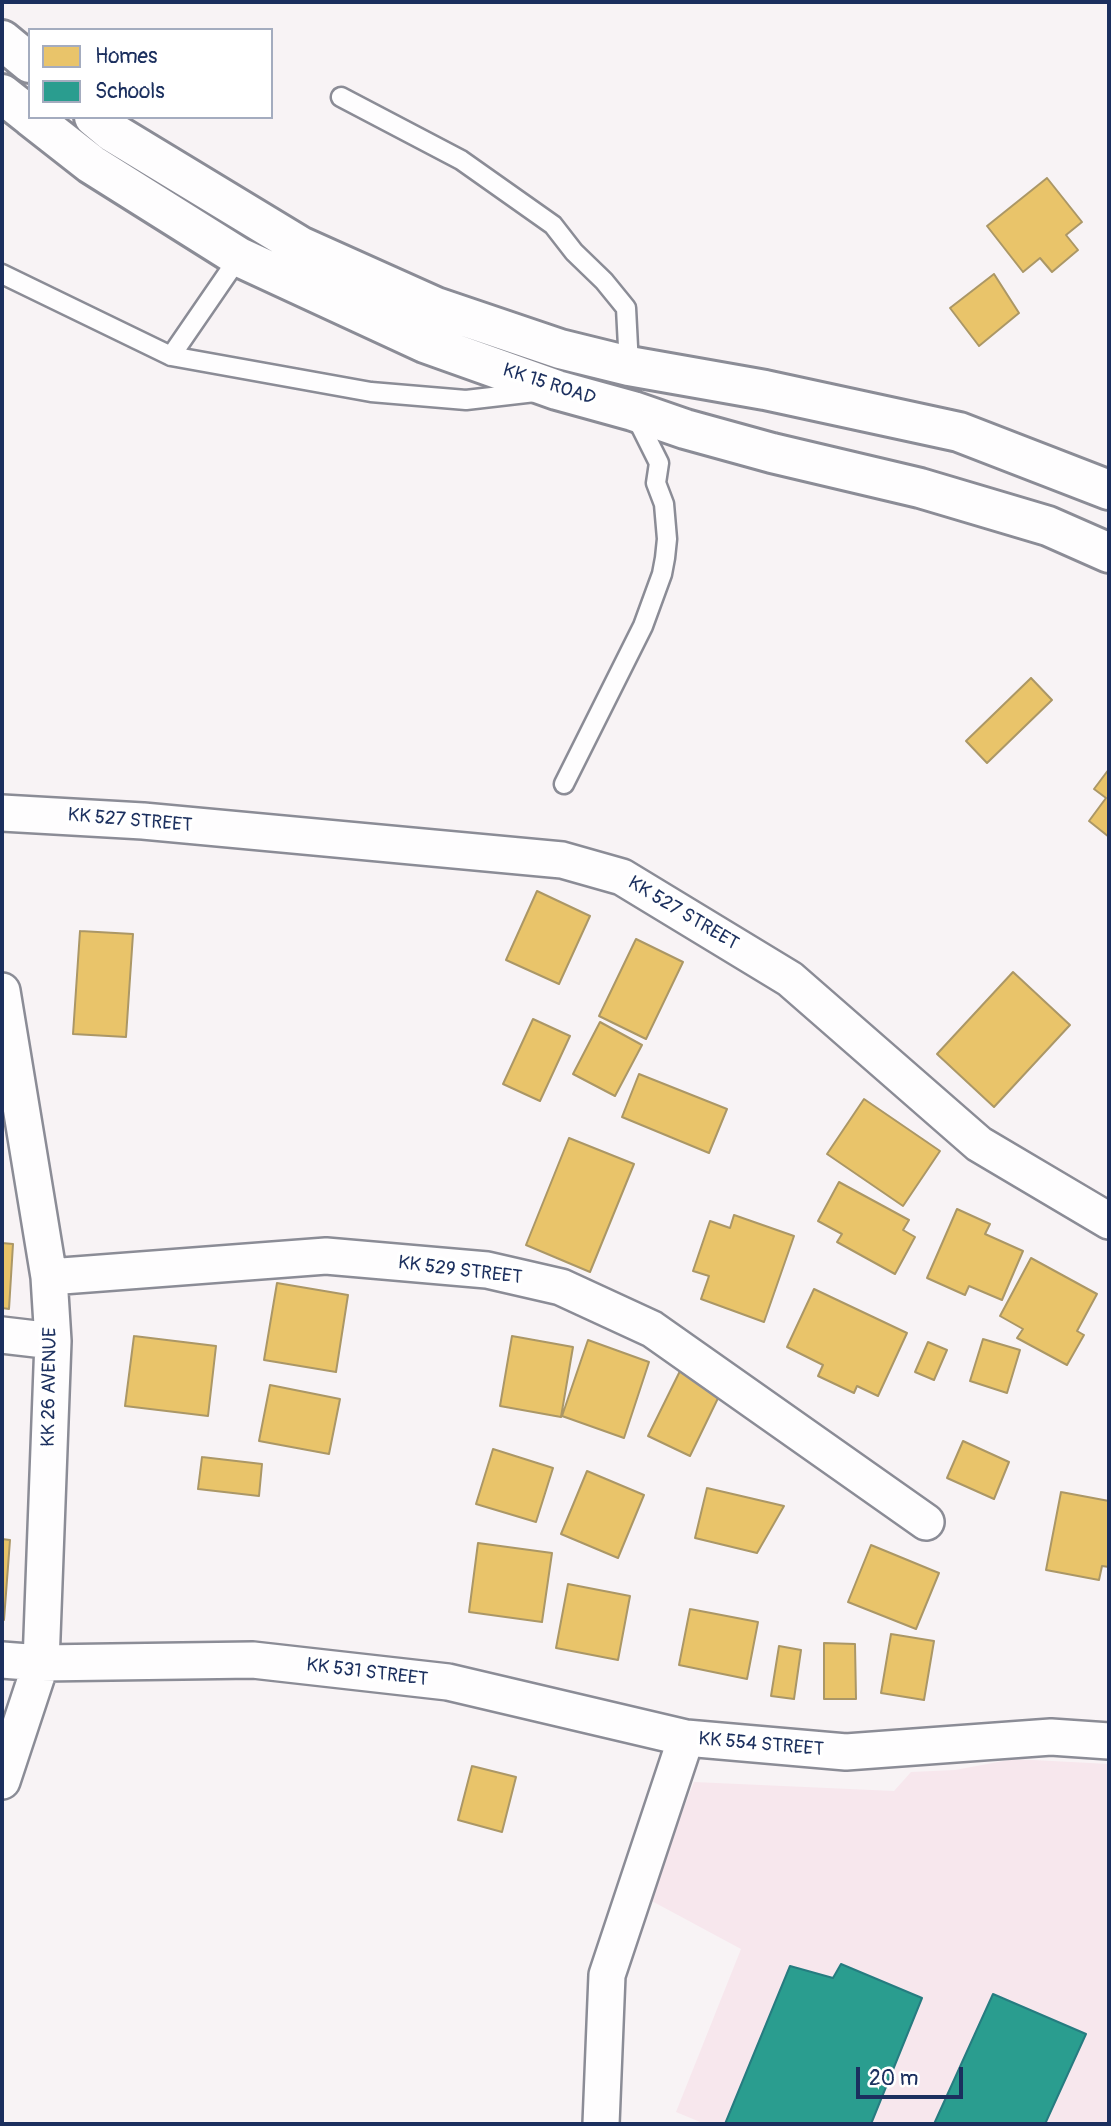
<!DOCTYPE html>
<style>
body{margin:0}
#map{position:relative;width:1111px;height:2126px;overflow:hidden;background:#f8f3f5;font-family:Pangolin,sans-serif}
canvas{display:block}
.frame{position:absolute;inset:0;border:4px solid #1b2f5e;pointer-events:none}
.legend{position:absolute;left:28px;top:28px;width:245px;height:91px;box-sizing:border-box;background:#fff;border:2px solid #a4acbf;margin:0;padding:9px 12px;list-style:none;font-size:21px;color:#1b2f5e}
.legend li{display:flex;align-items:center;gap:14px;height:35px}
.legend b{width:35px;border:2px solid #a4acbf}
.scale{position:absolute;left:856px;top:2067px;width:107px;height:32px;box-sizing:border-box;border:4px solid #1b2f5e;border-top:0;padding-left:9px;font-size:21px;line-height:24px;white-space:nowrap;color:#1b2f5e;-webkit-text-stroke:5px #fff;paint-order:stroke}
</style>
<div id="map">
<canvas width="1111" height="2126"></canvas>
<div class="frame"></div>
<ul class="legend">
<li><b style="height:19px;background:#e9c46a"></b>Homes</li>
<li><b style="height:19px;background:#2a9d8f"></b>Schools</li>
</ul>
<div class="scale">20 m</div>
</div>
<script>
const ctx = document.querySelector('canvas').getContext('2d');
ctx.lineJoin = 'round';
function fill(path, color) {
  ctx.fillStyle = color;
  ctx.fill(path, 'evenodd');
}
function toPath(rows) {
  const path = new Path2D();
  for (const r of rows) {
    path.moveTo(r[0], r[1]);
    for (let i = 2; i < r.length; i += 2) path.lineTo(r[i], r[i + 1]);
  }
  return path;
}
function strokePath(path, color, width, dash) {
  ctx.strokeStyle = color;
  ctx.lineWidth = width;
  ctx.lineCap = dash ? 'butt' : 'round';
  ctx.setLineDash(dash || []);
  ctx.stroke(path);
}
function drawText(font, color, halo, rows, align = 'center') {
  ctx.font = font + ' Pangolin,sans-serif';
  ctx.lineWidth = 7;
  ctx.setLineDash([]);
  ctx.textBaseline = 'middle';
  ctx.strokeStyle = halo;
  ctx.fillStyle = color;
  for (const [text, x, y, turn = 0] of rows) {
    ctx.save();
    ctx.translate(x, y);
    ctx.rotate((+turn || 0) * Math.PI / 180);
    ctx.textAlign = isNaN(turn) ? turn : align;
    if (halo) ctx.strokeText(text, 0, 0);
    ctx.fillText(text, 0, 0);
    ctx.restore();
  }
}
const built = toPath([
 [1014,1759,1109,1764,1109,2124,705,2124,676,2112,741,1949,648,1899,694,1782,894,1791,911,1772,955,1770]
]);
const homes = toPath([
 [1047,178,1082,222,1066,235,1078,250,1052,272,1040,258,1023,272,987,226,1047,178],
 [994,274,1019,313,979,346,950,308,994,274],
 [1031,678,1052,700,987,763,966,741,1031,678],
 [1109,769,1109,837,1089,821,1106,798,1094,789,1109,769],
 [537,891,590,916,559,984,506,960,537,891],
 [80,931,133,934,126,1037,73,1034,80,931],
 [636,939,683,962,646,1039,599,1016,636,939],
 [1013,972,1070,1025,994,1107,937,1054,1013,972],
 [533,1019,570,1036,540,1101,503,1084,533,1019],
 [600,1022,642,1045,615,1096,573,1074,600,1022],
 [639,1074,727,1109,709,1153,622,1117,639,1074],
 [864,1099,940,1151,903,1206,827,1154,864,1099],
 [569,1138,634,1164,590,1272,526,1245,569,1138],
 [839,1182,909,1220,903,1230,915,1237,895,1274,837,1242,842,1234,818,1221,839,1182],
 [957,1209,990,1224,985,1234,1023,1251,1002,1300,969,1286,965,1295,927,1278,957,1209],
 [734,1215,794,1236,764,1322,701,1299,709,1276,693,1271,710,1221,730,1228,734,1215],
 [2,1243,13,1244,9,1309,2,1308,2,1243],
 [1031,1258,1097,1294,1077,1331,1084,1335,1067,1365,1017,1338,1023,1329,1000,1316,1031,1258],
 [277,1283,348,1295,336,1372,264,1360,277,1283],
 [814,1289,907,1333,878,1396,857,1386,854,1393,818,1376,823,1365,787,1347,814,1289],
 [134,1336,216,1346,208,1416,125,1406,134,1336],
 [512,1336,573,1347,561,1417,500,1406,512,1336],
 [983,1339,1020,1350,1007,1393,970,1381,983,1339],
 [588,1340,649,1362,624,1438,562,1416,588,1340],
 [928,1342,947,1350,934,1380,915,1372,928,1342],
 [680,1371,721,1392,690,1456,648,1436,680,1371],
 [270,1385,340,1399,329,1454,259,1441,270,1385],
 [963,1441,1009,1462,994,1499,947,1478,963,1441],
 [493,1449,553,1468,536,1522,476,1504,493,1449],
 [202,1457,262,1464,259,1496,198,1489,202,1457],
 [587,1471,644,1495,618,1558,561,1534,587,1471],
 [707,1488,784,1506,757,1553,695,1538,707,1488],
 [1061,1492,1109,1501,1109,1567,1102,1566,1099,1580,1046,1570,1061,1492],
 [2,1539,10,1540,4,1620,2,1620,2,1539],
 [478,1543,552,1553,542,1622,469,1612,478,1543],
 [871,1545,939,1573,916,1629,848,1602,871,1545],
 [568,1584,630,1596,618,1660,556,1648,568,1584],
 [690,1609,758,1622,747,1679,679,1665,690,1609],
 [891,1634,934,1641,924,1700,881,1693,891,1634],
 [824,1643,855,1644,856,1699,824,1699,824,1643],
 [779,1646,801,1650,794,1699,771,1696,779,1646],
 [472,1766,516,1777,502,1832,458,1820,472,1766]
]);
const schools = toPath([
 [841,1964,922,1998,871,2124,725,2124,790,1966,833,1978,841,1964],
 [993,1994,1086,2034,1045,2124,934,2124,993,1994]
]);
const lane = toPath([
 [341,97,461,160,553,225,574,252,604,281,626,308,629,366],
 [2,274,171,356,371,392,466,400,535,392],
 [171,356,239,257],
 [564,784,643,626,662,574,665,558,667,539,664,504,656,483,659,463,635,415]
]);
const street = toPath([
 [2,813,143,821,562,860,622,877,790,979,979,1144,1109,1221],
 [2,991,49,1277,53,1341,41,1663,2,1781],
 [49,1277,326,1256,487,1270,561,1287,652,1329,926,1522],
 [2,1335,53,1341],
 [2,1660,41,1663,253,1660,448,1682,686,1738],
 [601,2124,607,1975,686,1738,846,1752,1051,1737,1109,1741]
]);
const highway = toPath([
 [2,40,30,63],
 [2,94,30,116],
 [31,117,91,164,239,257,425,343,557,390,633,411,685,429,772,453,920,488,1048,526,1109,553],
 [94,117,112,132,300,246,436,307,560,349,629,366,765,390,959,432,1109,490]
]);
const streetNames = [
 ["KK 15 ROAD",549,385,18],
 ["KK 527 STREET",130,821,5],
 ["KK 527 STREET",683,914,31],
 ["KK 529 STREET",460,1271,7],
 ["KK 26 AVENUE",50,1387,-89],
 ["KK 531 STREET",367,1673,7],
 ["KK 554 STREET",761,1745,5]
];
fill(built, '#f7e7ed');
fill(homes, '#e9c46a');
strokePath(homes, '#ab9766', 2);
fill(schools, '#2a9d8f');
strokePath(schools, '#267c80', 2);
strokePath(lane, '#8b8c96', 23);
strokePath(street, '#8b8c96', 40);
strokePath(highway, '#8b8c96', 44);
strokePath(lane, '#fefdfe', 18);
strokePath(street, '#fefdfe', 35);
strokePath(highway, '#fefdfe', 38);
drawText('19px', '#1b2f5e', '#fff', streetNames);
</script>
